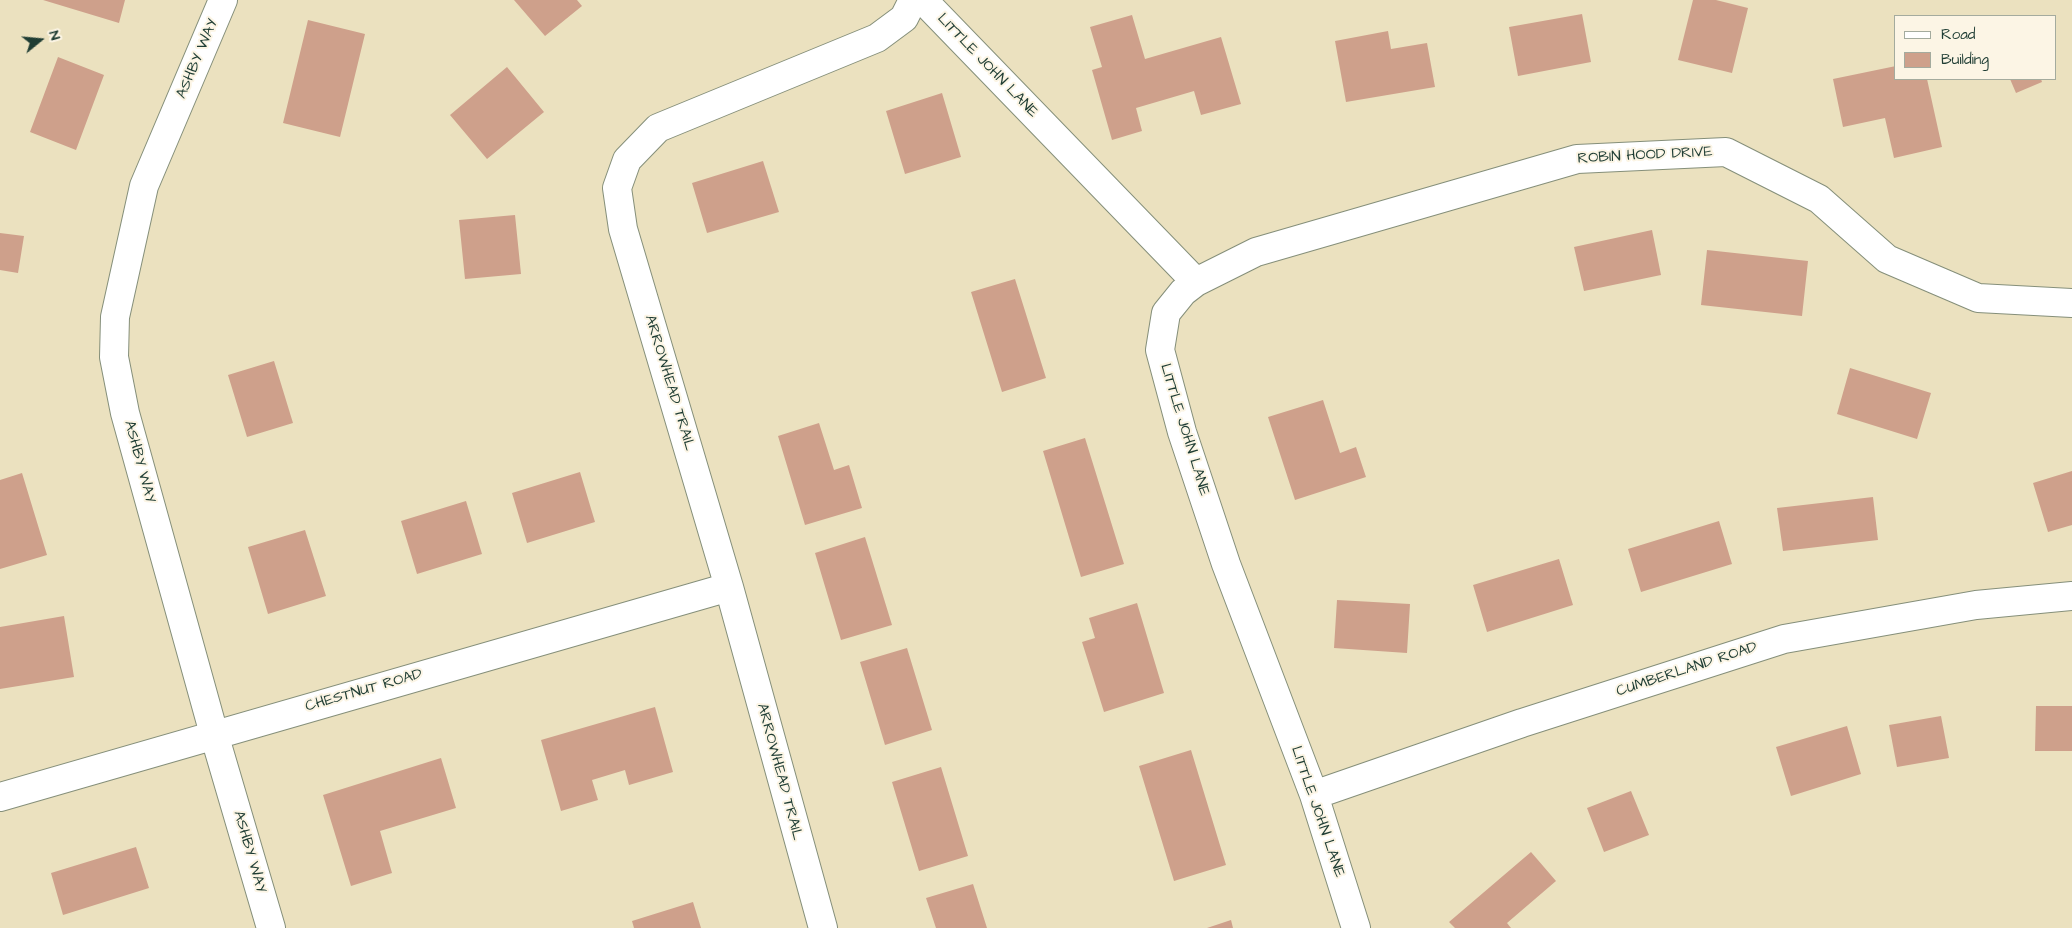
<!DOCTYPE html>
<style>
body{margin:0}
#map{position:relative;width:2072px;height:928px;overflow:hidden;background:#ebe1bf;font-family:"Architects Daughter",sans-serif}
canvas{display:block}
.legend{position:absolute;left:1894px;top:15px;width:162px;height:65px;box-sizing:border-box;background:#fcf5e5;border:1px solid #a4ab9e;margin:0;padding:6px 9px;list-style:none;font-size:15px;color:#1f3d34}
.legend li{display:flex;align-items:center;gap:10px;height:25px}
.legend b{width:25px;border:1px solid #a4ab9e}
.north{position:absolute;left:15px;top:15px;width:50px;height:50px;-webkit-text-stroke:4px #fcf5e5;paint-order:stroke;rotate:73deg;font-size:14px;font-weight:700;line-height:20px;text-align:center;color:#1f3d34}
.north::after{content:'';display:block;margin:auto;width:18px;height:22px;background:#1f3d34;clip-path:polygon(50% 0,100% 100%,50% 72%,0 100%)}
</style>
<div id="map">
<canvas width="2072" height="928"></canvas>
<ul class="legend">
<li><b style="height:6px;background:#fff"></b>Road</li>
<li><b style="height:14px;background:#cea08b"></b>Building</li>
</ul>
<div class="north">N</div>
</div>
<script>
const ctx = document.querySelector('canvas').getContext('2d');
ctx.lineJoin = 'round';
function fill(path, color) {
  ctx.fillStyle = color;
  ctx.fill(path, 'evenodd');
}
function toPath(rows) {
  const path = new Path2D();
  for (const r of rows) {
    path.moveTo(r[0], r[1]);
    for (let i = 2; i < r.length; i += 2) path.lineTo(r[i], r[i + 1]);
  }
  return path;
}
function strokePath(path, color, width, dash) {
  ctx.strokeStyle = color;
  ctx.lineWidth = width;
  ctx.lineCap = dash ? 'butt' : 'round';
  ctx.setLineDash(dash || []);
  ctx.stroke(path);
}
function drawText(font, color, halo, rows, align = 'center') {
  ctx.font = font + ' "Architects Daughter",sans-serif';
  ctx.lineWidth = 4;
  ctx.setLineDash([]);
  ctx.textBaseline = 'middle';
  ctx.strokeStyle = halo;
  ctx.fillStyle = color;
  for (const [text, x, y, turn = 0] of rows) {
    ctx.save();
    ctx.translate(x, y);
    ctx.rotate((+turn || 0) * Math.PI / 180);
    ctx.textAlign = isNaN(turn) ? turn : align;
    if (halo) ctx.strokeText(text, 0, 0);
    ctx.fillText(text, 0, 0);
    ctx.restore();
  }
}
const building = toPath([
 [43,0,125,0,119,23],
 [514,0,577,0,582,6,545,36],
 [1693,0,1716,0,1748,8,1732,73,1678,60],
 [1582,14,1591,62,1518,76,1509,27],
 [1132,15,1145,59,1221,37,1241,104,1201,115,1194,91,1136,108,1142,131,1112,140,1092,70,1102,67,1090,27],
 [308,20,365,34,340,137,283,123],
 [1388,31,1391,49,1427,43,1435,87,1346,102,1335,41],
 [58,57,104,75,76,150,30,132],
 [1896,66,1896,79,1927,79,1942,147,1894,158,1885,118,1843,127,1833,79],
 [507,67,544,112,487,159,450,115],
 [2010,79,2041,79,2042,82,2016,93],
 [942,93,961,157,905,174,886,111],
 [763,161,779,212,707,233,692,183],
 [515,215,521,274,465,279,459,220],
 [1652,230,1661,275,1584,291,1574,247],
 [0,233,24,236,18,273,0,270],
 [1707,250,1808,261,1802,316,1701,305],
 [1015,279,1046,378,1002,392,971,292],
 [274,361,293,423,247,437,228,375],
 [1850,368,1931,393,1917,439,1837,414],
 [1323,400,1340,453,1356,447,1366,477,1295,500,1268,417],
 [819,423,834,470,849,465,862,508,805,525,778,436],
 [1085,438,1124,564,1081,577,1043,451],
 [2072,471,2072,525,2048,532,2033,483],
 [580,472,595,522,527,543,512,493],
 [22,473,47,555,0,569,0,480],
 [1873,497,1878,540,1783,551,1777,508],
 [466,501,482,554,417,574,401,521],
 [1719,521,1732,564,1641,592,1628,549],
 [305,530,326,596,268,614,248,547],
 [865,537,892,625,841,640,815,553],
 [1559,559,1573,605,1487,632,1473,585],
 [1337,600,1410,604,1407,653,1334,648],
 [1137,603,1164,693,1104,712,1082,642,1095,638,1089,618],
 [64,616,74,677,0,689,0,627],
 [907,648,932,730,885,745,860,662],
 [2036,706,2072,706,2072,751,2035,751],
 [655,707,673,772,629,785,625,770,592,780,598,800,561,811,541,740],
 [1941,716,1949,758,1897,767,1889,725],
 [1847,726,1861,774,1791,796,1776,747],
 [1191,750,1226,865,1174,881,1139,766],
 [441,758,456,808,380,831,392,873,351,886,323,795],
 [941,767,968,856,919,871,892,782],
 [1631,791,1649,835,1604,852,1587,808],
 [136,847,149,888,63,915,51,873],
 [1531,852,1556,881,1507,923,1511,928,1455,928,1449,922],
 [973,884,987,928,936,928,926,898],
 [693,902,701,928,634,928,632,921],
 [1231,920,1233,928,1207,928]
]);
const street = toPath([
 [223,0,144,186,115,317,114,357,125,413,214,734,271,928],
 [923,0,1196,282],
 [1314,795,1522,723,1784,639,1976,605,2072,596],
 [0,797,729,587],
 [823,928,729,587,623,229,617,188,627,160,658,128,877,38,904,18,913,0],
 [1356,928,1314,795,1226,564,1182,432,1160,350,1166,313,1183,292,1196,282,1256,252,1577,159,1726,152,1819,199,1887,259,1978,298,2072,303]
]);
const streetNames = [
 ["ASHBY WAY",198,59,-67],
 ["LITTLE JOHN LANE",987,66,46],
 ["ROBIN HOOD DRIVE",1645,156,-3],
 ["ARROWHEAD TRAIL",669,383,73],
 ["LITTLE JOHN LANE",1184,430,73],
 ["ASHBY WAY",139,462,75],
 ["CUMBERLAND ROAD",1687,670,-18],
 ["CHESTNUT ROAD",364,691,-16],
 ["ARROWHEAD TRAIL",779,772,75],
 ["LITTLE JOHN LANE",1317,812,71],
 ["ASHBY WAY",249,852,74]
];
fill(building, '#cea08b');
strokePath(street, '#858f7a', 30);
strokePath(street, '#fff', 28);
drawText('15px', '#1f3d34', '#fcf5e5', streetNames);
</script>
